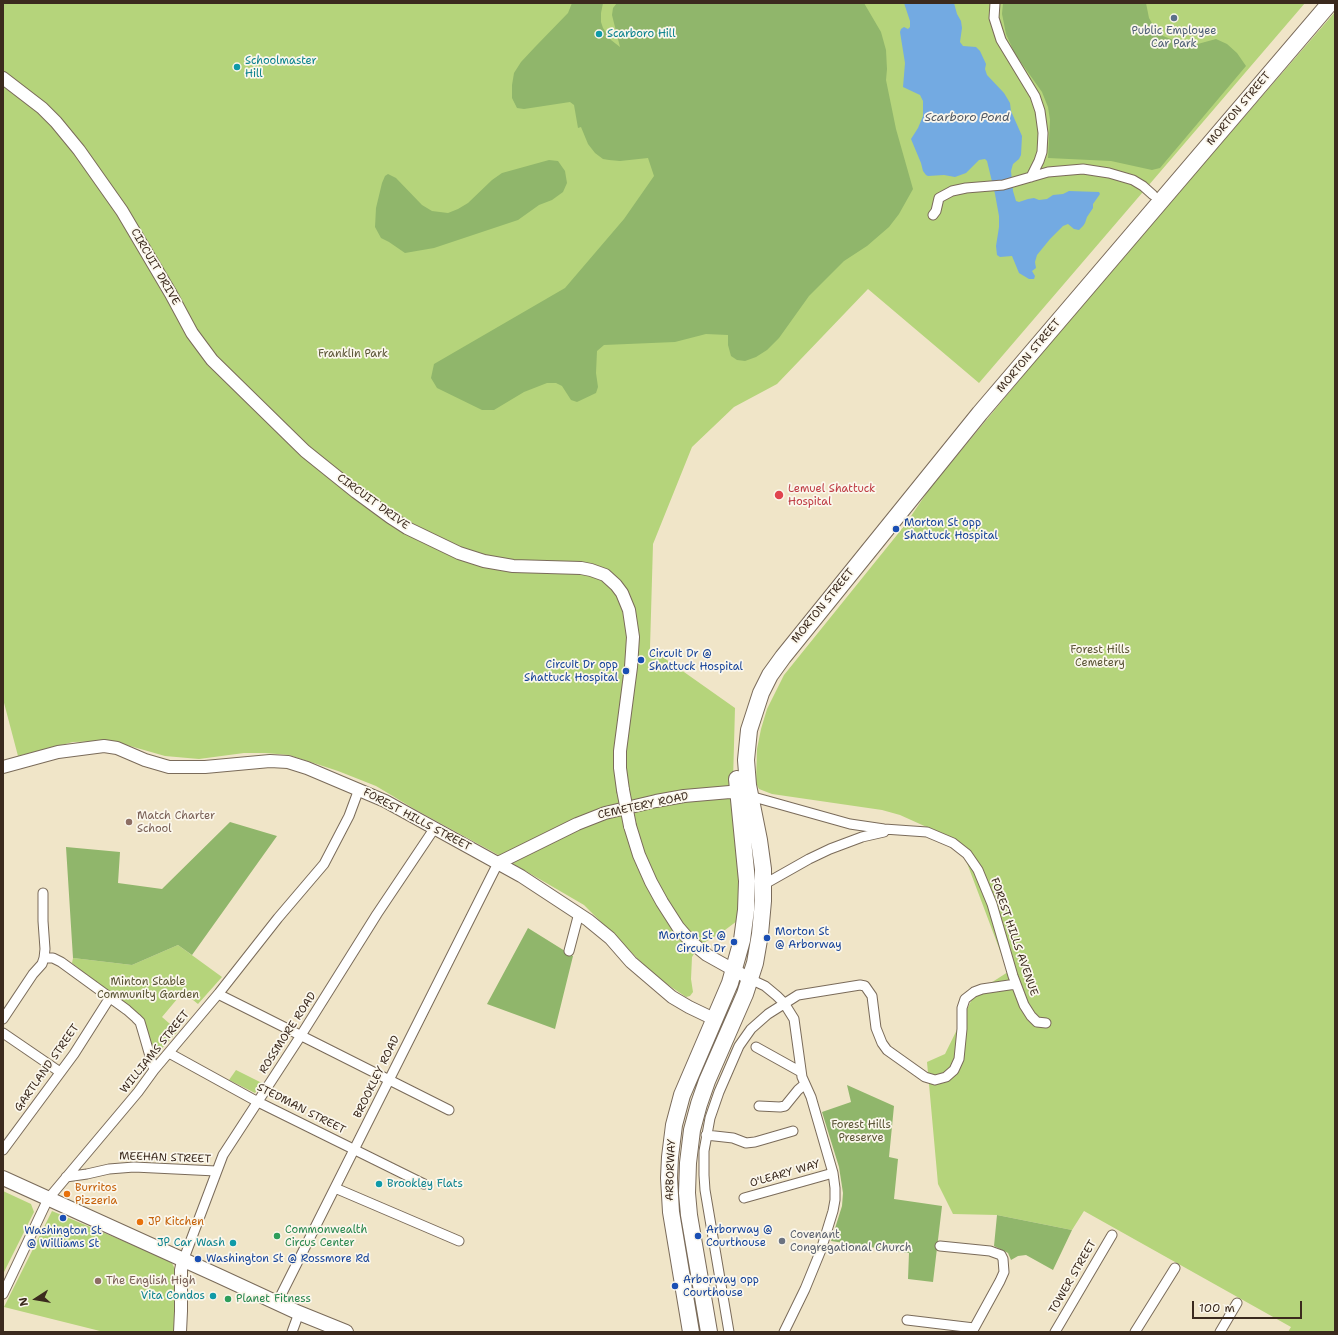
<!DOCTYPE html>
<style>
body{margin:0}
#map{position:relative;width:1338px;height:1335px;overflow:hidden;background:#f0e5c8;font-family:"Shantell Sans",sans-serif}
canvas{display:block}
.frame{position:absolute;inset:0;border:4px solid #3b2a1e;pointer-events:none}
.north{position:absolute;left:16px;top:1279px;width:40px;height:40px;-webkit-text-stroke:3px #fbf7ec;paint-order:stroke;rotate:258deg;font-size:11px;font-weight:700;line-height:16px;text-align:center;color:#3b2a1e}
.north::after{content:'';display:block;margin:auto;width:14px;height:18px;background:#3b2a1e;clip-path:polygon(50% 0,100% 100%,50% 72%,0 100%)}
.scale{position:absolute;left:1192px;top:1301px;width:110px;height:18px;box-sizing:border-box;border:2px solid #3b2a1e;border-top:0;padding-left:5px;font-size:12px;line-height:14px;white-space:nowrap;color:#3b2a1e;-webkit-text-stroke:3px #fbf7ec;paint-order:stroke}
</style>
<div id="map">
<canvas width="1338" height="1335"></canvas>
<div class="frame"></div>
<div class="north">N</div>
<div class="scale">100 m</div>
</div>
<script>
const ctx = document.querySelector('canvas').getContext('2d');
ctx.lineJoin = 'round';
function fill(path, color) {
  ctx.fillStyle = color;
  ctx.fill(path, 'evenodd');
}
function toPath(rows) {
  const path = new Path2D();
  for (const r of rows) {
    path.moveTo(r[0], r[1]);
    for (let i = 2; i < r.length; i += 2) path.lineTo(r[i], r[i + 1]);
  }
  return path;
}
function strokePath(path, color, width, dash) {
  ctx.strokeStyle = color;
  ctx.lineWidth = width;
  ctx.lineCap = dash ? 'butt' : 'round';
  ctx.setLineDash(dash || []);
  ctx.stroke(path);
}
function drawText(font, color, halo, rows, align = 'center') {
  ctx.font = font + ' "Shantell Sans",sans-serif';
  ctx.lineWidth = 3.5;
  ctx.setLineDash([]);
  ctx.textBaseline = 'middle';
  ctx.strokeStyle = halo;
  ctx.fillStyle = color;
  for (const [text, x, y, turn = 0] of rows) {
    ctx.save();
    ctx.translate(x, y);
    ctx.rotate((+turn || 0) * Math.PI / 180);
    ctx.textAlign = isNaN(turn) ? turn : align;
    if (halo) ctx.strokeText(text, 0, 0);
    ctx.fillText(text, 0, 0);
    ctx.restore();
  }
}
const green = toPath([
 [3,3,1305,3,979,383,868,289,777,384,734,407,692,447,653,544,650,648,735,708,733,781,742,868,737,921,721,933,700,945,692,957,691,979,693,992,690,996,686,997,655,976,584,905,493,852,416,810,376,786,338,771,289,755,265,753,244,753,199,759,165,756,123,744,104,741,73,742,18,756,3,699],
 [1335,12,1335,1332,1288,1332,1291,1327,1084,1211,1072,1230,997,1215,953,1214,938,1184,927,1062,945,1054,975,993,1008,972,967,863,951,838,900,815,882,810,772,794,759,789,756,783,757,749,761,729,767,709,784,675,905,525,930,488,1089,296],
 [178,945,222,977,198,1004,183,992,162,1017,178,1031,154,1057,128,1008,72,963,73,958,132,965],
 [236,1070,262,1083,255,1093,229,1080],
 [3,1191,31,1204,34,1212,3,1274],
 [52,1211,171,1261,176,1271,175,1332,104,1332,4,1307]
]);
const forest = toPath([
 [572,3,603,3,601,13,601,22,603,28,611,40,620,47,612,15,613,8,617,3,864,3,881,32,886,50,887,69,886,80,896,129,913,189,899,214,889,227,867,246,844,261,809,296,779,338,767,350,756,357,745,361,737,360,731,356,728,345,728,335,706,334,675,342,604,345,597,351,596,373,598,387,596,393,577,402,571,400,562,386,556,383,547,383,524,392,494,410,482,410,437,388,431,378,434,364,565,288,624,219,654,176,648,158,620,161,609,160,603,159,595,153,588,144,581,127,578,128,574,105,570,102,524,109,517,108,512,98,512,85,514,73,521,62,535,47,568,13],
 [1003,3,1146,3,1149,18,1156,30,1163,36,1176,41,1194,45,1216,39,1227,44,1237,53,1246,66,1160,168,1152,170,1111,161,1048,158,1050,120,1048,107,1042,92,1015,54,1006,34,1002,14],
 [549,160,558,161,565,171,567,183,563,192,552,200,539,205,518,220,434,248,405,253,389,242,381,238,375,227,376,208,382,183,385,176,388,174,396,178,422,205,432,211,448,213,458,209,468,203,492,180,502,173],
 [230,822,277,836,192,955,178,945,132,965,73,958,66,847,120,852,118,883,162,889],
 [528,928,573,956,555,1029,487,1004],
 [847,1085,894,1106,889,1157,898,1159,894,1199,942,1206,933,1282,908,1279,909,1253,831,1241,842,1206,843,1193,839,1167,822,1112,851,1102],
 [997,1215,1072,1230,1053,1270,1026,1255,1018,1256,1011,1260,1008,1253,994,1246]
]);
const water = toPath([
 [904,3,954,3,957,14,961,21,962,28,960,42,963,46,976,47,980,51,986,64,985,69,987,75,1004,93,1010,103,1011,111,1022,136,1021,155,1019,159,1013,164,1011,171,1013,191,1016,201,1019,202,1028,199,1034,198,1039,200,1047,199,1053,195,1063,194,1069,191,1099,192,1100,194,1093,204,1093,208,1087,217,1085,223,1083,226,1079,230,1074,229,1068,224,1063,226,1050,239,1037,255,1035,262,1036,268,1032,271,1035,276,1034,279,1029,279,1019,273,1012,256,1000,257,997,255,996,246,999,227,999,216,995,194,987,161,985,159,979,160,966,173,955,177,944,175,928,176,926,175,923,171,921,163,911,139,918,128,923,116,923,101,920,95,903,87,905,63,900,32,901,29,904,27,908,29,910,27,910,21]
]);
const street = toPath([
 [995,3,994,18,1001,40,1035,96,1040,111,1043,133,1042,152,1039,161,1031,177],
 [933,215,936,211,939,198,952,191,966,188,1003,185,1048,172,1083,169,1109,173,1133,180,1143,186,1153,195],
 [750,796,850,824,884,829,927,832,953,843,967,854,978,870,992,904,1013,976,1024,1005,1031,1016,1037,1022,1046,1023],
 [763,885,809,859,830,849,862,837,884,832],
 [569,951,579,913],
 [44,958,53,958,61,962,127,1010,136,1018,140,1022,143,1032,154,1070],
 [750,979,765,986,777,996,784,1003,794,1019,802,1077,811,1097,833,1173,835,1188,835,1200,833,1211,821,1250,805,1289,784,1332],
 [219,993,222,996,262,1016,449,1110],
 [3,1019,33,974,42,964,44,958,45,949,43,921,43,893],
 [3,1033,60,1072],
 [756,1047,801,1072],
 [169,1053,258,1102,424,1184],
 [759,1106,780,1107,785,1106,798,1090,805,1084],
 [706,1135,733,1138,746,1143,755,1142,793,1131],
 [3,1150,74,1054,109,999],
 [66,1177,87,1174,109,1169,134,1167,216,1171],
 [335,1188,459,1241],
 [744,1198,833,1173],
 [940,1246,990,1251,1001,1255,1003,1259,1004,1272,1000,1281,972,1332],
 [183,1261,223,1155,298,1040,377,914,434,829],
 [3,1294,48,1199,138,1092,154,1070,219,993,278,918,324,864,349,816,359,789],
 [277,1303,498,863],
 [907,1320,974,1328],
 [292,1332,299,1313],
 [729,1332,705,1190,704,1175,704,1151,710,1118,719,1092,739,1046,751,1029,768,1014,798,995,860,985,865,986,872,996,876,1028,882,1043,887,1050,925,1077,935,1080,946,1077,954,1070,959,1059,962,1029,962,1008,965,999,974,992,982,989,1016,984],
 [1055,1332,1112,1235],
 [1135,1332,1175,1268],
 [1220,1332,1237,1303]
]);
const secondary = toPath([
 [3,78,42,108,56,122,79,150,122,211,171,294,192,333,212,360,305,451,356,492,390,517,407,528,459,553,484,561,513,566,581,568,591,570,605,575,616,585,622,593,629,610,633,637,631,667,620,751,620,768,623,790],
 [3,767,58,752,104,746,117,748,145,760,169,767,205,767,270,761,288,762,307,768,385,801,521,876,588,920,610,938,631,962,672,997,689,1007,714,1019],
 [630,826,639,855,651,882,662,902,678,927,691,942,707,955,750,979],
 [498,863,577,824,605,813,656,801,684,796,730,792,745,794],
 [180,1332,181,1311,181,1270,183,1261]
]);
const primary = toPath([
 [3,1178,219,1276,299,1313,346,1332]
]);
const highway = toPath([
 [691,1332,671,1212,669,1178,670,1157,674,1125,682,1095,730,983,742,940,746,910,747,881,737,779],
 [709,1332,689,1215,687,1193,688,1163,692,1130,699,1104,707,1081,745,994,755,963,760,934,763,901,763,869,759,840,748,785,746,760,749,730,761,693,770,675,783,657,980,413,1330,3]
]);
const secondaryBridge = toPath([
 [623,790,630,826]
]);
const markers = [
 [1174,18,4,"#5c6f8a"],
 [599,34,4,"#0f9aa8"],
 [237,67,4,"#0f9aa8"],
 [779,495,5,"#e0444e"],
 [896,529,4,"#1a4fb4"],
 [641,660,4,"#1a4fb4"],
 [626,671,4,"#1a4fb4"],
 [129,822,4,"#8d6e63"],
 [767,938,4,"#1a4fb4"],
 [734,942,4,"#1a4fb4"],
 [379,1184,4,"#0f9aa8"],
 [67,1194,4,"#e8710a"],
 [63,1218,4,"#1a4fb4"],
 [140,1222,4,"#e8710a"],
 [277,1236,4,"#2e9e5b"],
 [698,1236,4,"#1a4fb4"],
 [782,1241,4,"#6b7280"],
 [233,1243,4,"#0f9aa8"],
 [198,1259,4,"#1a4fb4"],
 [98,1281,4,"#8d6e63"],
 [675,1286,4,"#1a4fb4"],
 [213,1296,4,"#0f9aa8"],
 [228,1299,4,"#2e9e5b"]
];
const serviceNames = [
 ["Public Employee",1174,31],
 ["Car Park",1174,44]
];
const cultureNames = [
 ["Scarboro Hill",607,34],
 ["Schoolmaster",245,61],
 ["Hill",245,74],
 ["Brookley Flats",387,1184],
 ["JP Car Wash",225,1243,"right"],
 ["Vita Condos",205,1296,"right"]
];
const streetNames = [
 ["MORTON STREET",1239,109,-50],
 ["CIRCUIT DRIVE",155,267,60],
 ["MORTON STREET",1029,356,-50],
 ["CIRCUIT DRIVE",373,502,36],
 ["MORTON STREET",823,606,-51],
 ["CEMETERY ROAD",643,806,-12],
 ["FOREST HILLS STREET",417,820,28],
 ["FOREST HILLS AVENUE",1014,937,71],
 ["ROSSMORE ROAD",288,1033,-57],
 ["WILLIAMS STREET",155,1052,-51],
 ["GARTLAND STREET",47,1068,-55],
 ["BROOKLEY ROAD",377,1077,-64],
 ["STEDMAN STREET",301,1109,27],
 ["MEEHAN STREET",165,1158,2],
 ["ARBORWAY",671,1170,-88],
 ["O'LEARY WAY",785,1174,-16],
 ["TOWER STREET",1073,1277,-60]
];
const parkNames = [
 ["Franklin Park",353,354],
 ["Forest Hills",1100,650],
 ["Cemetery",1100,663],
 ["Minton Stable",148,982],
 ["Community Garden",148,995],
 ["Forest Hills",861,1125],
 ["Preserve",861,1138]
];
const healthNames = [
 ["Lemuel Shattuck",788,489],
 ["Hospital",788,502]
];
const transitNames = [
 ["Morton St opp",904,523],
 ["Shattuck Hospital",904,536],
 ["Circuit Dr @",649,654],
 ["Shattuck Hospital",649,667],
 ["Circuit Dr opp",618,665,"right"],
 ["Shattuck Hospital",618,678,"right"],
 ["Morton St",775,932],
 ["@ Arborway",775,945],
 ["Morton St @",726,936,"right"],
 ["Circuit Dr",726,949,"right"],
 ["Arborway @",706,1230],
 ["Courthouse",706,1243],
 ["Washington St",63,1231,"center"],
 ["@ Williams St",63,1244,"center"],
 ["Washington St @ Rossmore Rd",206,1259],
 ["Arborway opp",683,1280],
 ["Courthouse",683,1293]
];
const educationNames = [
 ["Match Charter",137,816],
 ["School",137,829],
 ["The English High",106,1281]
];
const foodNames = [
 ["Burritos",75,1188],
 ["Pizzeria",75,1201],
 ["JP Kitchen",148,1222]
];
const leisureNames = [
 ["Commonwealth",285,1230],
 ["Circus Center",285,1243],
 ["Planet Fitness",236,1299]
];
const worshipNames = [
 ["Covenant",790,1235],
 ["Congregational Church",790,1248]
];
const waterNames = [
 ["Scarboro Pond",967,118]
];
fill(green, '#b5d47b');
fill(forest, '#90b66b');
fill(water, '#73aae2');
strokePath(street, '#7a6b5a', 11);
strokePath(secondary, '#7a6b5a', 14);
strokePath(primary, '#7a6b5a', 16);
strokePath(highway, '#7a6b5a', 18);
strokePath(street, '#fff', 9);
strokePath(secondary, '#fff', 12);
strokePath(primary, '#fff', 14);
strokePath(highway, '#fff', 16);
strokePath(secondaryBridge, '#7a6b5a', 14, []);
strokePath(secondaryBridge, '#fff', 12);
for (const [x, y, r, color] of markers) {
  const dot = new Path2D();
  dot.arc(x, y, r, 0, 2 * Math.PI);
  ctx.fillStyle = color;
  ctx.fill(dot);
  strokePath(dot, '#fbf7ec', 1.5);
}
drawText('11px', '#4e5e75', '#fbf7ec', serviceNames);
drawText('11px', '#0d838f', '#fbf7ec', cultureNames, 'left');
drawText('11px', '#3b2a1e', '#fbf7ec', streetNames);
drawText('11px', '#5a5435', '#fbf7ec', parkNames);
drawText('11px', '#be3a42', '#fbf7ec', healthNames, 'left');
drawText('11px', '#164399', '#fbf7ec', transitNames, 'left');
drawText('11px', '#785e54', '#fbf7ec', educationNames, 'left');
drawText('11px', '#c56008', '#fbf7ec', foodNames, 'left');
drawText('11px', '#27864d', '#fbf7ec', leisureNames, 'left');
drawText('11px', '#5b616d', '#fbf7ec', worshipNames, 'left');
drawText('italic 12px', '#4f5763', '#fbf7ec', waterNames);
</script>
